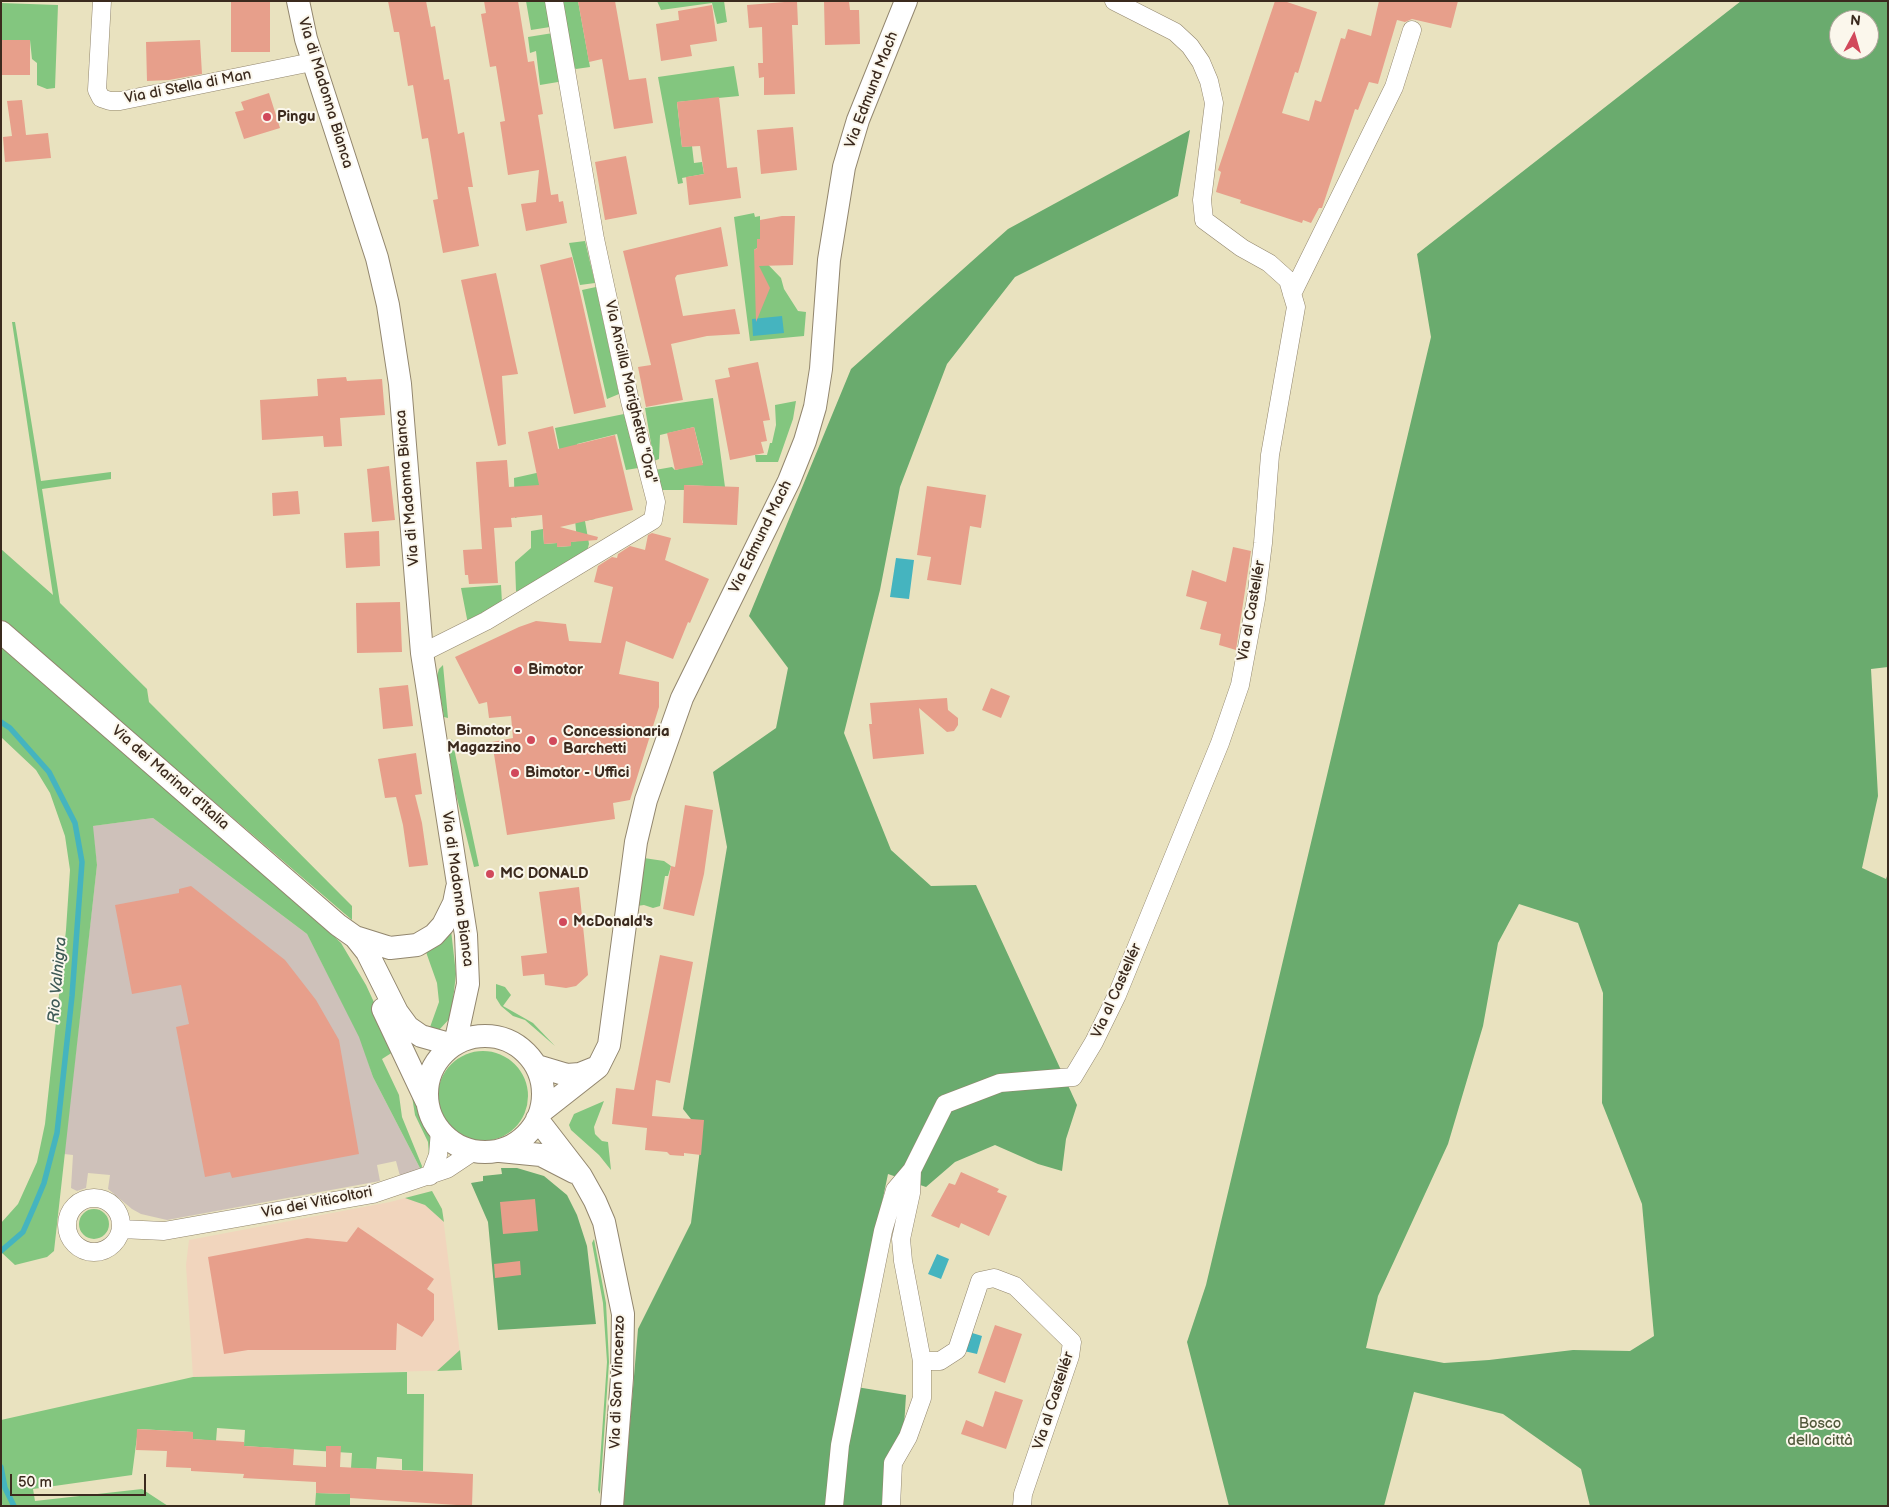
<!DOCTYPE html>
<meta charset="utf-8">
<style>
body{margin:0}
#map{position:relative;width:1889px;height:1507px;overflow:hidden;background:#e9e2bf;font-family:"Balsamiq Sans",sans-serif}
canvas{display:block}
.frame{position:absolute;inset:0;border:2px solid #3b2a1e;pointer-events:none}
.north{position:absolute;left:1829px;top:10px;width:50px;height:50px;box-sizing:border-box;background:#fbf7ec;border:1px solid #aea59a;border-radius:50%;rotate:6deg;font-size:14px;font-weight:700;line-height:20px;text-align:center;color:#3b2a1e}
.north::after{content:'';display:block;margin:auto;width:18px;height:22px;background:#d1495b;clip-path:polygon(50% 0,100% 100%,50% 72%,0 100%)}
.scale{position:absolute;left:10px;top:1474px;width:136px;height:22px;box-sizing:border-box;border:2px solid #3b2a1e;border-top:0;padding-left:6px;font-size:15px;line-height:18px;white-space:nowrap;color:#3b2a1e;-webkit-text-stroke:4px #fbf7ec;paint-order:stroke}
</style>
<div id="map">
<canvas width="1889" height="1507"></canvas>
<div class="frame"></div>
<div class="north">N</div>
<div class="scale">50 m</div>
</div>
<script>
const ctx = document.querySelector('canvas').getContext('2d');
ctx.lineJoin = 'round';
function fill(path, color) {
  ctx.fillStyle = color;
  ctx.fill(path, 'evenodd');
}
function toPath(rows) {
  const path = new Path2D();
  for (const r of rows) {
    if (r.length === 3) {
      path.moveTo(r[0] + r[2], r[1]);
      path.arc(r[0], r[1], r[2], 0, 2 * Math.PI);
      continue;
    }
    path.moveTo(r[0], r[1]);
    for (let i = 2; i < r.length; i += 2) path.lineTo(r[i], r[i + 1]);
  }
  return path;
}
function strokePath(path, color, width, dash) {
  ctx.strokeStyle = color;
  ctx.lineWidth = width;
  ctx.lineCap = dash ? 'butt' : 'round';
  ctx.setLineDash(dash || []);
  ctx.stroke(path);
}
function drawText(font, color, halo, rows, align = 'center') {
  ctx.font = font + ' "Balsamiq Sans",sans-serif';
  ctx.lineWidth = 4;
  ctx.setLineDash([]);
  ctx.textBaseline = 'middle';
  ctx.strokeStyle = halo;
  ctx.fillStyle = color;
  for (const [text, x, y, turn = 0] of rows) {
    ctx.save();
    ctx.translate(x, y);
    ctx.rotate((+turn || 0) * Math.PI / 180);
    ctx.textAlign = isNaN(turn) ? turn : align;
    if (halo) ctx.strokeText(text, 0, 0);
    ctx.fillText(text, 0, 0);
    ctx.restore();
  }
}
const built = toPath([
 [432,1191,442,1209,462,1370,193,1377,186,1265,189,1240,390,1202]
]);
const industrial = toPath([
 [153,818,307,934,360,1037,373,1077,421,1170,400,1176,396,1161,377,1165,380,1181,167,1220,141,1214,132,1209,108,1189,110,1175,88,1173,86,1188,77,1191,71,1188,73,1155,64,1154,97,865,92,826]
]);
const green = toPath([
 [526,1,545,1,550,27,531,30],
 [559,1,578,1,590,67,576,69,570,64],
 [657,1,724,1,727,22,717,24,712,3,661,10],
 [1,3,58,5,55,88,47,89,37,85,37,63,32,59,30,40,1,40],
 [553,33,564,81,540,85,536,51,530,53,528,37],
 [734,66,739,96,677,102,682,147,692,146,694,163,702,162,704,174,682,178,683,183,678,184,658,77],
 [754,213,755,217,760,216,760,239,757,240,757,248,754,250,781,278,784,289,798,311,806,312,804,336,750,341,734,217],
 [585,241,595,283,580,285,569,243],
 [596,287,619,394,607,399,582,290],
 [12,322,15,322,41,481,111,472,111,479,42,489,60,603,147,689,149,702,352,906,352,920,1,619,1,549,53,595],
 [713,398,725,487,685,485,684,490,660,490,655,470,672,467,675,470,703,463,694,427,660,435,659,459,654,461,645,408],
 [796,401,793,419,778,462,756,462,755,455,767,455,770,443,772,443,776,425,775,405],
 [624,414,638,468,626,470,617,434,577,444,595,519,585,521,589,544,587,551,522,593,516,591,515,562,531,548,531,531,543,529,544,544,557,543,557,547,571,546,571,542,577,541,574,509,527,513,515,518,514,478,563,467,555,428],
 [501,585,502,603,468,624,461,588],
 [1,646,315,918,341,943,366,985,396,1050,382,1059,399,1095,402,1117,422,1166,421,1170,373,1077,359,1037,307,934,153,818,93,826,97,865,54,1251,47,1257,15,1265,1,1252,1,1223,18,1204,37,1162,45,1124,66,930,70,870,65,836,50,793,36,770,1,737],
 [443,665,448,718,444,717,437,676,439,669],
 [452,739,479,866,474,867,456,794,448,745],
 [644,858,664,861,671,866,668,876,665,876,660,906,653,908,644,905,637,906],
 [451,930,456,974,451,1017,439,1030,429,1030,439,1002,437,983,426,952],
 [496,984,505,987,511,995,503,1006,533,1023,555,1046,525,1020,513,1016,501,1006,496,998],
 [483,1096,45],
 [414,1089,421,1116,432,1142,433,1149,429,1156,428,1142,415,1115,411,1090],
 [604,1101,594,1127,595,1134,602,1141,608,1142,611,1170,599,1155,571,1130,569,1125,574,1114],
 [432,1191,442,1209,444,1222,425,1205,405,1198],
 [94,1224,15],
 [594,1239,606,1303,609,1362,600,1494,598,1490,607,1362,603,1303,592,1243],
 [460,1350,462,1370,437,1371],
 [407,1372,407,1394,424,1394,423,1471,402,1470,402,1459,377,1457,376,1469,351,1468,352,1453,244,1446,245,1430,217,1428,216,1441,193,1439,193,1432,138,1429,132,1475,33,1489,35,1501,142,1489,168,1506,3,1506,1,1502,1,1420,193,1377],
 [316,1493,350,1494,350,1506,315,1506]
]);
const forest = toPath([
 [1741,1,1888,1,1888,667,1871,669,1878,796,1862,868,1886,879,1888,873,1888,1506,1590,1506,1581,1469,1503,1414,1414,1392,1384,1506,1229,1506,1187,1342,1206,1285,1431,337,1417,254],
 [1839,20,1869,20,1869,50,1839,50],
 [1519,904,1578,923,1603,993,1602,1103,1642,1204,1654,1336,1630,1351,1573,1350,1489,1360,1444,1363,1366,1348,1378,1296,1448,1144,1483,1026,1498,943],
 [1190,130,1178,196,1015,277,947,364,900,487,880,590,844,733,891,850,931,886,976,885,1077,1105,1066,1139,1062,1171,1038,1164,995,1145,955,1162,926,1187,888,1174,844,1385,906,1395,899,1506,623,1506,638,1329,691,1223,702,1133,683,1109,727,847,713,772,776,728,788,668,749,616,851,369,1008,229],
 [501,1168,517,1168,544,1176,567,1195,577,1215,587,1246,596,1324,498,1330,488,1222,471,1183,483,1181,483,1176,502,1174]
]);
const water = toPath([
 [782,316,784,333,753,336,752,319],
 [896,558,914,560,909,599,890,597],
 [937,1254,949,1259,941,1279,928,1274],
 [969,1332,982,1336,977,1354,964,1351]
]);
const stream = toPath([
 [1,722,10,728,49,772,75,823,82,862,72,996,57,1133,44,1183,34,1207,23,1232,1,1251],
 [1,1467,5,1488,14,1506]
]);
const building = toPath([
 [231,1,270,1,270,52,231,52],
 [388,1,426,1,431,27,435,26,444,80,449,79,458,134,464,132,473,187,468,187,479,246,443,253,433,200,438,199,428,138,422,139,413,85,408,86,399,32,394,32],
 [484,1,518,1,528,62,534,61,543,114,538,115,551,195,558,194,559,202,563,201,567,223,526,231,521,204,536,202,539,170,508,175,500,122,505,121,496,66,490,67,481,14,486,13],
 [578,1,615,1,629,80,646,78,653,123,614,129,602,59,589,62],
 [797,1,798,25,792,25,795,94,764,95,764,77,759,78,758,63,763,63,762,27,749,28,747,5],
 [824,1,849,1,850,10,859,10,860,44,825,45],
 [1275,1,1284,1,1317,12,1298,73,1295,72,1282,113,1309,121,1315,100,1321,102,1341,38,1345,39,1348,29,1371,36,1379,1,1458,1,1451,28,1412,19,1405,22,1397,20,1378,84,1369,82,1358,110,1355,109,1322,208,1319,208,1311,223,1303,220,1302,223,1240,203,1241,200,1216,192,1221,172,1218,170],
 [712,5,717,41,690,45,692,56,661,61,656,24,679,20,678,11],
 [1,40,30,40,30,75,1,75],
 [200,40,202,74,169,80,147,81,146,42],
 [269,93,280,128,244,139,235,112,244,110,241,102],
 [719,97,727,168,737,167,741,198,689,205,686,177,704,174,700,146,682,147,677,102],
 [22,100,26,135,48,133,51,158,5,162,3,137,12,136,7,101],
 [793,127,797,170,761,174,757,130],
 [626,156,637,214,605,220,595,162],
 [782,216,795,216,793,265,759,266,770,288,756,322,754,250,757,248,757,239,760,239,760,220],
 [721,227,728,266,677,275,675,278,683,316,735,309,740,334,707,336,671,344,683,400,646,407,638,367,651,365,623,251],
 [572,257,606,407,574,414,540,265],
 [496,273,518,374,502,376,506,444,498,446,461,280],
 [758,362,770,420,763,421,767,441,761,442,764,453,730,460,715,380,730,377,728,368],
 [346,377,347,381,382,379,385,415,340,418,342,446,324,447,323,436,262,440,260,400,318,396,317,379],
 [553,426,558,449,615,435,633,510,560,527,598,537,597,540,571,542,571,546,557,547,557,543,544,544,542,515,511,518,512,527,494,528,498,583,469,584,468,575,465,575,463,550,482,549,476,462,507,460,509,487,539,485,528,432],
 [694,427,703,465,675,470,667,433],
 [389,466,395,520,372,522,367,469],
 [684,485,739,487,737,525,683,523],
 [927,486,986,495,981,528,970,526,961,585,927,580,931,557,917,555],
 [298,491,300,514,273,516,272,493],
 [379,531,380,566,346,568,344,533],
 [652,533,671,538,665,560,709,579,690,623,688,622,673,659,626,641,619,674,659,682,659,707,630,800,613,803,615,819,507,835,492,742,513,738,511,716,489,718,487,702,479,704,455,657,519,627,536,621,566,624,569,641,601,643,613,587,594,582,598,566,612,557,617,558,618,554,630,546,645,550,648,535],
 [1233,547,1251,551,1236,650,1219,645,1221,634,1200,629,1207,602,1186,596,1192,570,1226,582],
 [400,602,402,652,357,653,356,603],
 [408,685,413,726,383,729,379,688],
 [991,688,1010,696,1001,718,982,710],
 [947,698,948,710,958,718,958,725,954,731,947,732,919,708,924,754,873,759,869,724,872,724,870,703],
 [416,753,422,794,415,795,422,823,428,865,409,867,403,825,396,797,385,798,378,759],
 [685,805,713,810,704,874,694,916,663,909,671,866,675,867],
 [191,886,285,960,316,1000,339,1040,359,1154,232,1178,230,1172,205,1177,176,1027,189,1024,181,985,132,994,115,905,179,893,179,889],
 [579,887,588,975,576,986,566,988,545,985,544,974,523,976,521,956,547,953,539,892],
 [660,955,693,962,670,1083,656,1080,652,1116,704,1120,701,1155,684,1153,684,1156,670,1155,667,1152,645,1150,647,1128,612,1124,616,1088,634,1090],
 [961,1172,999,1189,997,1192,1007,1196,989,1236,961,1223,959,1228,931,1216,949,1183,955,1185],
 [535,1199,538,1231,503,1234,500,1202],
 [358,1227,434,1279,427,1289,434,1294,434,1320,422,1337,397,1323,396,1350,248,1350,224,1354,208,1257,307,1238,347,1242],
 [520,1261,521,1275,495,1278,494,1264],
 [995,1325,1022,1334,1005,1383,978,1373],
 [995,1391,1023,1400,1006,1449,961,1434,966,1420,983,1427],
 [137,1429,193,1432,193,1439,244,1442,244,1446,294,1449,293,1465,326,1467,326,1446,341,1446,340,1467,473,1474,472,1506,350,1498,350,1494,316,1493,316,1482,243,1478,244,1474,191,1471,191,1468,166,1467,167,1451,136,1450]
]);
const minor = toPath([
 [102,1,97,90,101,98,110,101,120,101,312,62],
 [1292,294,1394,87,1412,30],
 [422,653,486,621,653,520,656,502,630,401,595,239,554,1],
 [430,1176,438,1155,440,1131],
 [94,1225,27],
 [121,1229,164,1231,373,1194,447,1169,474,1151],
 [834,1506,840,1445,883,1231,895,1190,912,1170],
 [891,1506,893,1463,908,1437,922,1398,922,1361],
 [1022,1506,1023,1494,1070,1356,1072,1342,1015,1286,994,1278,980,1281,957,1350,940,1361,922,1361,903,1261,901,1239,911,1193,912,1170,945,1104,1000,1083,1073,1077,1094,1042,1117,995,1220,743,1240,685,1256,599,1263,543,1270,455,1296,307,1288,280,1269,263,1242,248,1204,220,1202,200,1214,103,1209,81,1201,62,1190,46,1175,32,1114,1]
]);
const major = toPath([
 [298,1,306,39,377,258,388,305,400,384,422,653,466,935,468,984,455,1044],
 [1,632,338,925,355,937,367,952,397,1012,408,1027,421,1036,453,1045],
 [355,937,390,948,417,945,434,935,443,925,454,903,457,888],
 [383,1009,426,1100],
 [485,1094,58],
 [537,1066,567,1075,580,1074,595,1068],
 [542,1111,598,1067,609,1045,636,842,646,800,682,698,789,481,805,441,815,407,821,369,829,260,844,167,858,120,906,1],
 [537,1119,581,1176,595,1201,604,1222,623,1314,622,1378,612,1506],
 [500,1151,541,1155,574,1172]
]);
const markers = [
 [267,117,5,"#d1495b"],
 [518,670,5,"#d1495b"],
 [531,740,5,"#d1495b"],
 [553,741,5,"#d1495b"],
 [515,773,5,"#d1495b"],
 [490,874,5,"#d1495b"],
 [563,922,5,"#d1495b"]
];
const streetNames = [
 ["Via di Stella di Man",188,87,-11],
 ["Via Edmund Mach",872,90,-69],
 ["Via di Madonna Bianca",325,93,73],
 ["Via Ancilla Marighetto \"Ora\"",630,392,77],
 ["Via di Madonna Bianca",408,488,-95],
 ["Via Edmund Mach",761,537,-64],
 ["Via al Castellér",1252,611,-80],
 ["Via dei Marinai d'Italia",170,778,41],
 ["Via di Madonna Bianca",457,889,82],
 ["Via al Castellér",1117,991,-66],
 ["Via dei Viticoltori",317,1203,-11],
 ["Via di San Vincenzo",618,1382,-88],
 ["Via al Castellér",1054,1401,-72]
];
const poiNames = [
 ["Pingu",277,117],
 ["Bimotor",528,670],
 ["Bimotor -",521,731,"right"],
 ["Magazzino",521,748,"right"],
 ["Concessionaria",563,732],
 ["Barchetti",563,749],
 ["Bimotor - Uffici",525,773],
 ["MC DONALD",500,874],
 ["McDonald's",573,922]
];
const parkNames = [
 ["Bosco",1820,1424],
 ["della città",1820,1441]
];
const waterNames = [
 ["Rio Valnigra",58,980,-85]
];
fill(built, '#f1d5bd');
fill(industrial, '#cec1ba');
fill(green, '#83c67f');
fill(forest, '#6aab6e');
fill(water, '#45b4bf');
strokePath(stream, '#45b4bf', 5.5);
fill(building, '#e79f8b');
strokePath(minor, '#92866e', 19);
strokePath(major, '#92866e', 24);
strokePath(minor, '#fff', 18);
strokePath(major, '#fff', 22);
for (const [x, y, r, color] of markers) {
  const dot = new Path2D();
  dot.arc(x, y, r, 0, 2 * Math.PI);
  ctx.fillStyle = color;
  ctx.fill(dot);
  strokePath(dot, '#fbf7ec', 2);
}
drawText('15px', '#3b2a1e', '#fbf7ec', streetNames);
drawText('bold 15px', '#3b2a1e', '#fbf7ec', poiNames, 'left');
drawText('15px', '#51593b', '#fbf7ec', parkNames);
drawText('italic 16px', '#3e5a56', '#fbf7ec', waterNames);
</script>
